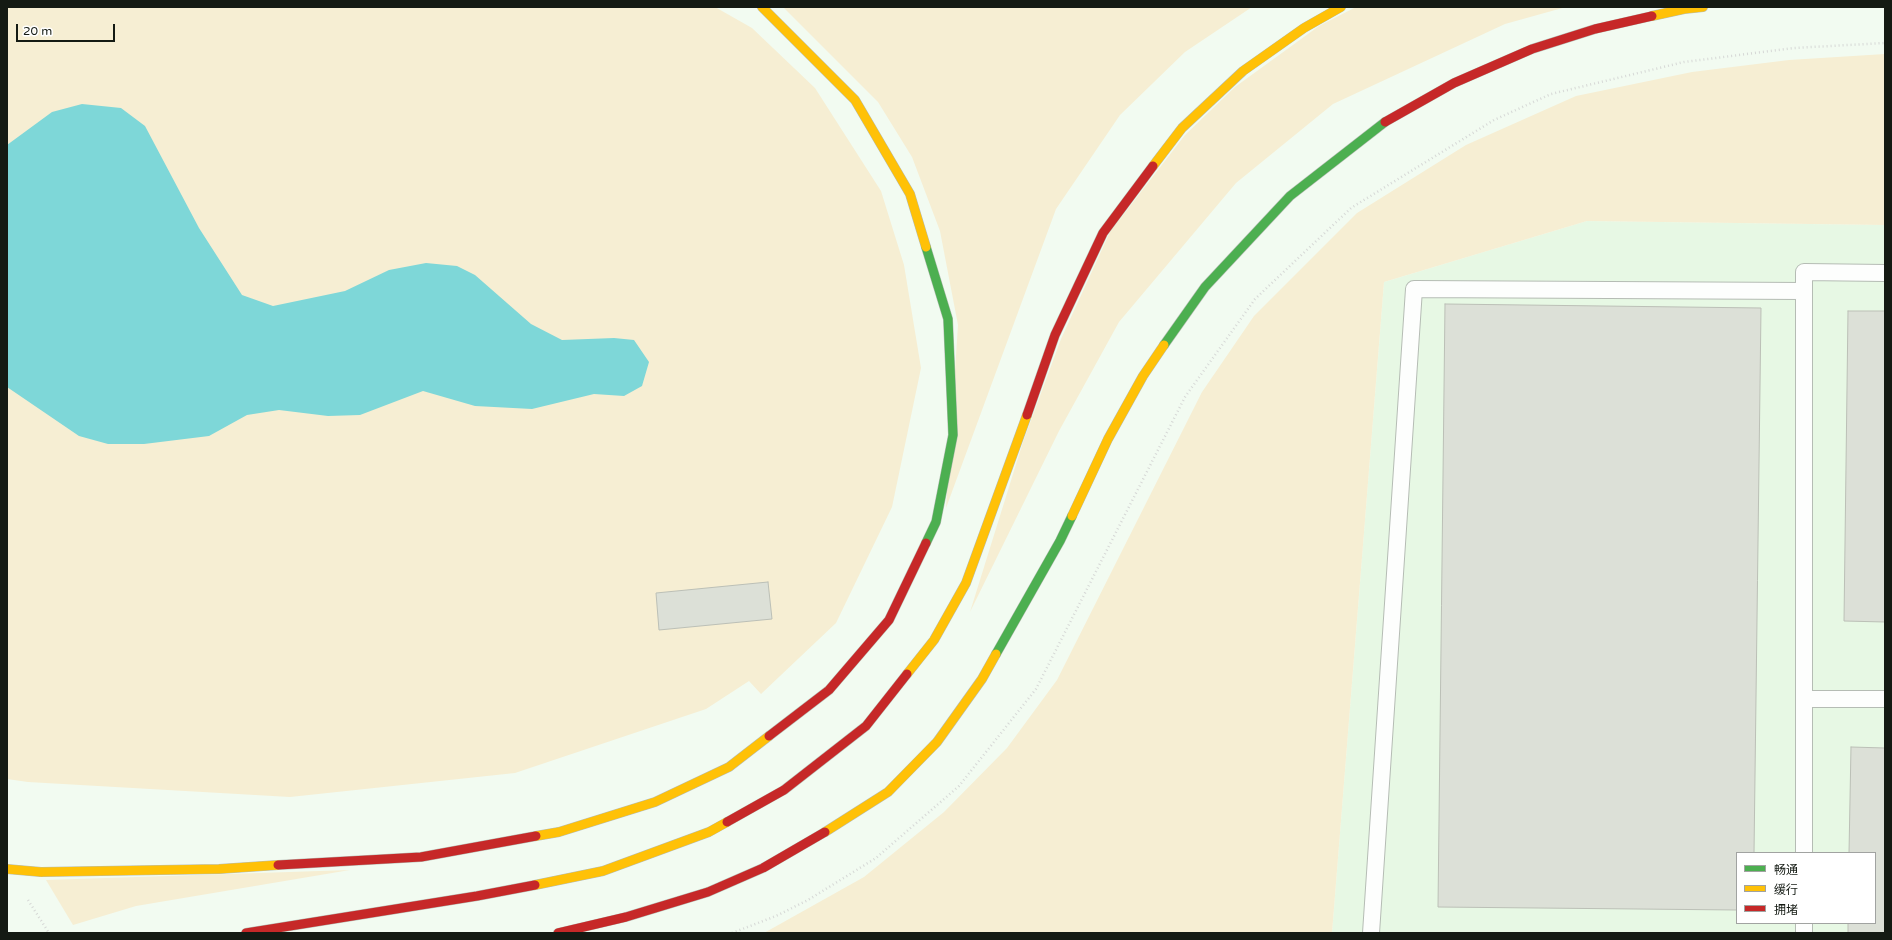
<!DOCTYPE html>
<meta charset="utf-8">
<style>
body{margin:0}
#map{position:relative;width:1892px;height:940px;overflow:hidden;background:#f2fbf1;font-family:"Varela Round","Noto Sans SC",sans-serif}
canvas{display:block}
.frame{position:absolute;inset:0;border:8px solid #141a13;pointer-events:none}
.legend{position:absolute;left:1736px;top:852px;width:140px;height:72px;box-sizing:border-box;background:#fff;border:1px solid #a1a3a1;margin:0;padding:5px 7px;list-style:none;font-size:12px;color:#141a13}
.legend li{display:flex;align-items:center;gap:8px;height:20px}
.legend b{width:20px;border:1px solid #a1a3a1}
.scale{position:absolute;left:16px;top:24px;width:99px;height:18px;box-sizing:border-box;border:2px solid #141a13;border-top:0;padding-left:5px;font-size:12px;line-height:14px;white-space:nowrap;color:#141a13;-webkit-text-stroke:3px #fff;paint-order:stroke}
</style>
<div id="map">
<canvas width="1892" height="940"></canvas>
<div class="frame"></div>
<ul class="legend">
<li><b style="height:5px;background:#4caf50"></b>畅通</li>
<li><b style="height:5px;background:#ffc107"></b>缓行</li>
<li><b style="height:5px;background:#c62828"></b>拥堵</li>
</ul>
<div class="scale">20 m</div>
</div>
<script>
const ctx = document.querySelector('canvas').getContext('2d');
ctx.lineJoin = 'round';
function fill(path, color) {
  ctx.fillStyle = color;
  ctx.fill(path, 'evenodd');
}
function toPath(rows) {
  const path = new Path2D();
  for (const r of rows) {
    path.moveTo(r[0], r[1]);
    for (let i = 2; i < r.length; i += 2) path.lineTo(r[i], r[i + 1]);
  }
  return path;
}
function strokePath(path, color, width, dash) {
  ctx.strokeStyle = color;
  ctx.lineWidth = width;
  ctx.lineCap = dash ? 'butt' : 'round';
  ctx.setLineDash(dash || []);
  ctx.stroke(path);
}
const built = toPath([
 [1587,221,1885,225,1885,933,1332,933,1384,282],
 [1737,853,1875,853,1875,923,1737,923]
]);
const green = toPath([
 [7,7,715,7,752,28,815,88,881,191,904,265,921,368,892,507,836,623,761,694,749,681,706,709,515,773,290,797,28,782,7,779],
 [783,7,1252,7,1185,52,1120,115,1056,209,946,508,958,325,940,231,912,157,878,102],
 [1356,7,1566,7,1505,24,1333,104,1236,183,1119,322,1059,431,970,612,1023,442,1061,339,1110,232,1185,135,1235,87,1319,26],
 [1885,54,1885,225,1587,221,1384,282,1332,933,764,933,864,877,944,812,1007,748,1057,680,1202,392,1254,316,1357,213,1466,145,1576,96,1692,72,1789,60],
 [350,870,136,906,73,925,46,880]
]);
const water = toPath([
 [82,104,121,108,145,126,199,228,242,295,273,306,345,291,389,270,426,263,457,266,475,275,531,324,562,340,614,338,634,340,649,362,642,386,624,396,594,394,532,409,475,406,423,391,360,415,328,416,279,410,247,415,209,436,144,444,108,444,79,436,7,387,7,145,52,112]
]);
const building = toPath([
 [1445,304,1761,308,1754,853,1737,853,1737,910,1438,907,1445,304],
 [1848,311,1885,311,1885,622,1844,621,1848,311],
 [768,582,772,619,659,630,656,593,768,582],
 [1851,747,1885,748,1885,933,1848,933,1848,923,1875,923,1875,853,1849,853,1851,747]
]);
const path = toPath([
 [28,900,49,933],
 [732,933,776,916,808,900,876,858,959,786,1036,689,1185,397,1255,299,1351,208,1494,120,1551,94,1684,62,1794,48,1885,43]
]);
const lane = toPath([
 [1804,699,1885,699],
 [1804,853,1804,272,1885,273],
 [1371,933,1414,289,1804,291],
 [1804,933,1804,923]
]);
const fast = toPath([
 [926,247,948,319,953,435,936,522,926,543],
 [1164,345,1205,287,1290,196,1385,122],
 [996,654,1060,541,1072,516]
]);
const slow = toPath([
 [762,7,855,100,910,194,926,247],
 [1652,16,1684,9,1703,7],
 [1153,166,1182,128,1243,71,1304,28,1341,7],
 [1072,516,1108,439,1143,376,1164,345],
 [907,674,934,640,966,583,1027,415],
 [825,832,888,792,937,742,982,679,996,654],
 [536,836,559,832,655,802,729,767,769,736],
 [41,872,219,869,278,865],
 [535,885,603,871,709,832,727,822]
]);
const jam = toPath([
 [1385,122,1454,83,1532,49,1595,29,1652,16],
 [1027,415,1055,335,1103,233,1153,166],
 [769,736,829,690,889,620,926,543],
 [727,822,784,790,866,726,907,674],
 [278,865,421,857,536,836],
 [246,933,477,896,535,885],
 [558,933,626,917,708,892,763,868,825,832]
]);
const slowBridge = toPath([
 [7,869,41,872]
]);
fill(built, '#e7f8e4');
fill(green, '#f6eed3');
fill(water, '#7ed7d8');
fill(building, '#dce0d7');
strokePath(building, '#bcc0b7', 1);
strokePath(lane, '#b5bcb4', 18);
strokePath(fast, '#b5bcb4', 10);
strokePath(slow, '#b5bcb4', 10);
strokePath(jam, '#b5bcb4', 10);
strokePath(path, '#d6d8d6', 2.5, [1, 3]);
strokePath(lane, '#fdfefd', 16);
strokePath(fast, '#4caf50', 9);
strokePath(slow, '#ffc107', 9);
strokePath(jam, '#c62828', 9);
strokePath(slowBridge, '#b5bcb4', 10, []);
strokePath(slowBridge, '#ffc107', 9);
</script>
